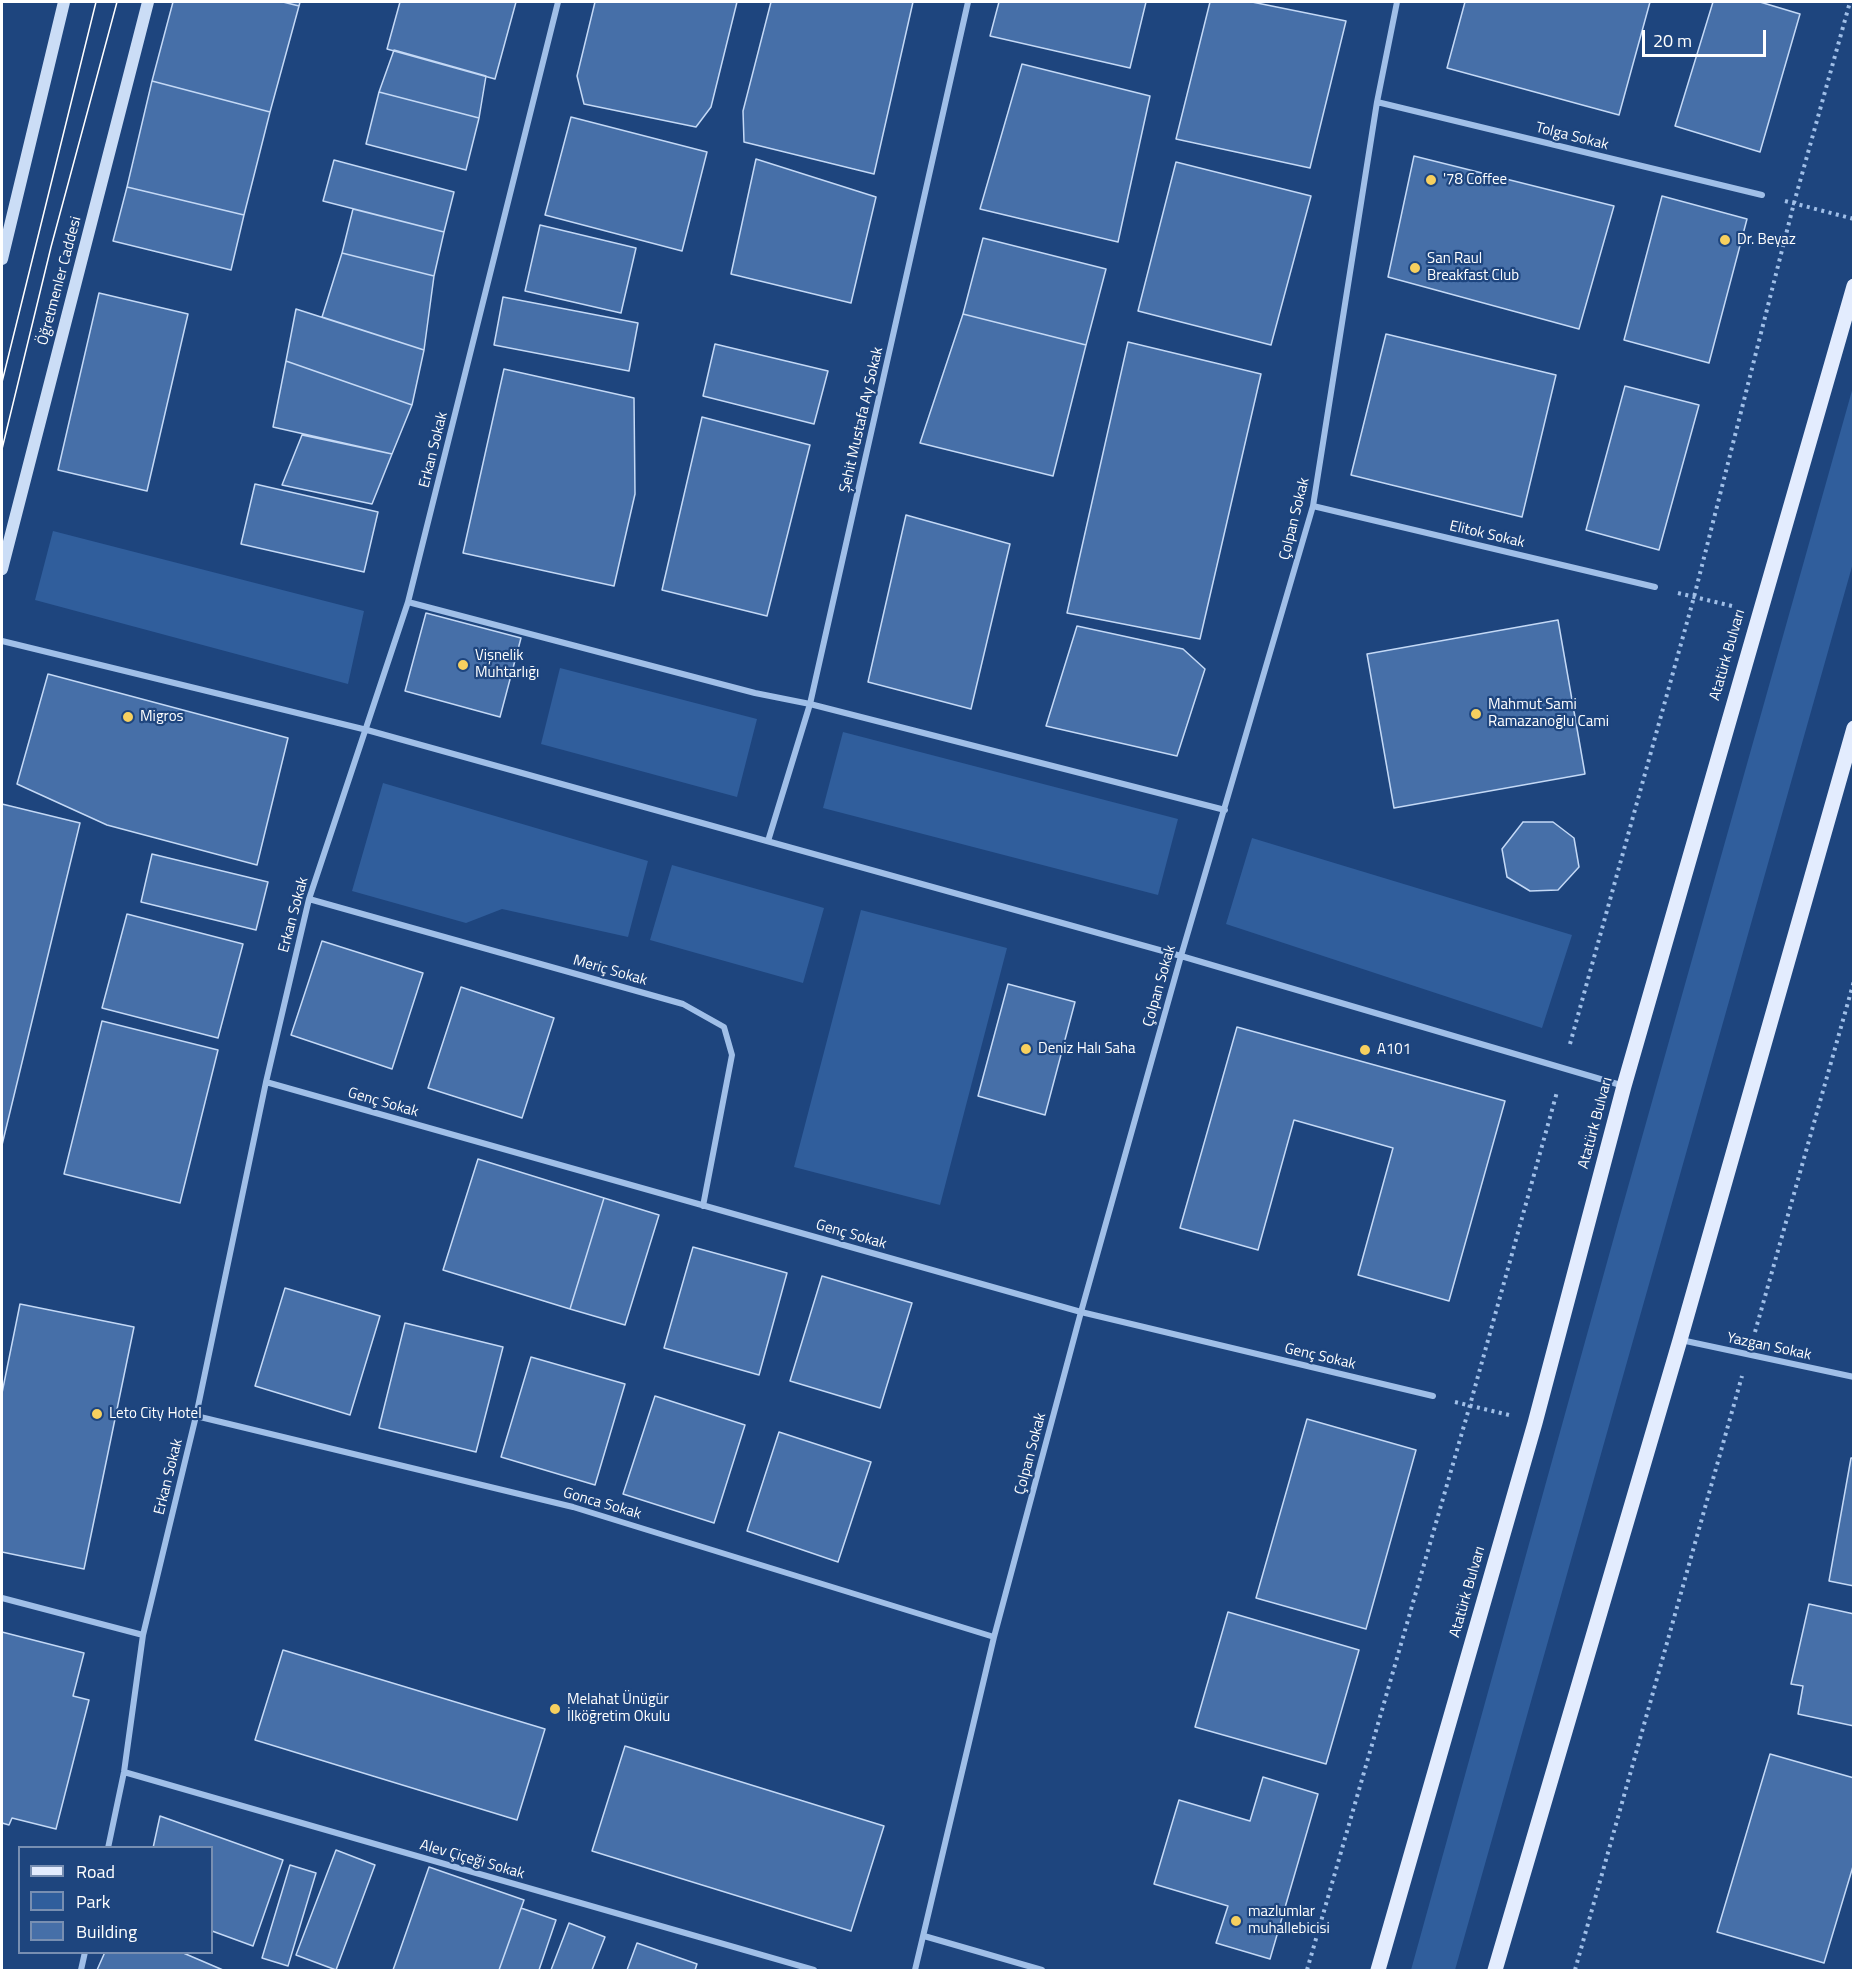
<!DOCTYPE html>
<meta charset="utf-8">
<style>
body{margin:0}
#map{position:relative;width:1855px;height:1972px;overflow:hidden;background:#1e457e;font-family:"Titillium Web",sans-serif}
canvas{display:block}
.frame{position:absolute;inset:0;border:3px solid #fff;pointer-events:none}
.legend{position:absolute;left:18px;top:1846px;width:195px;height:108px;box-sizing:border-box;background:#1e457e;border:2px solid #788fb2;margin:0;padding:8px 10px;list-style:none;font-size:18px;color:#fff}
.legend li{display:flex;align-items:center;gap:12px;height:30px}
.legend b{width:30px;border:2px solid #788fb2}
.scale{position:absolute;left:1642px;top:30px;width:124px;height:27px;box-sizing:border-box;border:3px solid #fff;border-top:0;padding-left:8px;font-size:18px;line-height:21px;white-space:nowrap;color:#fff;-webkit-text-stroke:4px #1e457e;paint-order:stroke}
</style>
<div id="map">
<canvas width="1855" height="1972"></canvas>
<div class="frame"></div>
<ul class="legend">
<li><b style="height:8px;background:#e3ecfe"></b>Road</li>
<li><b style="height:16px;background:#305e9c"></b>Park</li>
<li><b style="height:16px;background:#466fa8"></b>Building</li>
</ul>
<div class="scale">20 m</div>
</div>
<script>
const ctx = document.querySelector('canvas').getContext('2d');
ctx.lineJoin = 'round';
function fill(path, color) {
  ctx.fillStyle = color;
  ctx.fill(path, 'evenodd');
}
function toPath(rows) {
  const path = new Path2D();
  for (const r of rows) {
    path.moveTo(r[0], r[1]);
    for (let i = 2; i < r.length; i += 2) path.lineTo(r[i], r[i + 1]);
  }
  return path;
}
function strokePath(path, color, width, dash) {
  ctx.strokeStyle = color;
  ctx.lineWidth = width;
  ctx.lineCap = dash ? 'butt' : 'round';
  ctx.setLineDash(dash || []);
  ctx.stroke(path);
}
function drawText(font, color, halo, rows, align = 'center') {
  ctx.font = font + ' "Titillium Web",sans-serif';
  ctx.lineWidth = 4.5;
  ctx.setLineDash([]);
  ctx.textBaseline = 'middle';
  ctx.strokeStyle = halo;
  ctx.fillStyle = color;
  for (const [text, x, y, turn = 0] of rows) {
    ctx.save();
    ctx.translate(x, y);
    ctx.rotate((+turn || 0) * Math.PI / 180);
    ctx.textAlign = isNaN(turn) ? turn : align;
    if (halo) ctx.strokeText(text, 0, 0);
    ctx.fillText(text, 0, 0);
    ctx.restore();
  }
}
const green = toPath([
 [1853,387,1853,563,1455,1970,1411,1970,1619,1219],
 [53,531,364,611,348,684,35,600],
 [560,668,757,719,737,797,541,744],
 [843,732,1178,819,1158,895,823,808],
 [383,783,648,861,628,937,502,909,466,923,352,891],
 [1252,838,1572,935,1542,1028,1226,924],
 [672,865,824,908,803,983,650,940],
 [861,910,1007,948,940,1205,794,1167]
]);
const building = toPath([
 [173,2,283,2,299,6,270,112,152,81,173,2],
 [283,2,300,2,299,6,283,2],
 [400,2,516,2,495,79,387,49,400,2],
 [595,2,737,2,711,107,696,127,584,104,577,76,595,2],
 [771,2,913,2,874,174,744,142,743,111,771,2],
 [999,2,1146,2,1130,68,990,36,999,2],
 [1210,2,1252,2,1346,21,1310,168,1176,139,1210,2],
 [1465,2,1650,2,1619,115,1447,68,1465,2],
 [1713,2,1760,2,1800,14,1760,152,1675,126,1713,2],
 [394,50,486,76,479,118,379,92,394,50],
 [1022,64,1150,96,1118,242,980,209,1022,64],
 [152,81,270,112,244,215,127,187,152,81],
 [379,92,479,118,466,170,366,144,379,92],
 [571,117,707,152,682,251,545,215,571,117],
 [1414,156,1614,206,1579,329,1388,277,1414,156],
 [756,159,876,197,851,303,731,274,756,159],
 [334,160,454,192,444,232,323,201,334,160],
 [1176,162,1311,196,1271,345,1138,311,1176,162],
 [127,187,244,215,231,270,113,241,127,187],
 [1662,196,1747,219,1709,363,1624,340,1662,196],
 [353,209,444,232,434,276,342,253,353,209],
 [540,225,636,248,621,313,525,291,540,225],
 [983,238,1106,269,1086,345,963,314,983,238],
 [342,253,434,276,424,350,322,317,342,253],
 [99,293,188,314,147,491,58,470,99,293],
 [503,297,638,323,629,371,494,345,503,297],
 [296,309,424,350,412,405,286,361,296,309],
 [963,314,1086,345,1053,476,920,443,963,314],
 [1386,334,1556,375,1522,517,1351,475,1386,334],
 [1128,342,1261,374,1200,639,1067,613,1128,342],
 [715,344,828,371,814,424,703,396,715,344],
 [286,361,412,405,392,454,273,427,286,361],
 [504,369,634,398,635,494,614,586,463,553,504,369],
 [1625,386,1699,405,1659,550,1586,530,1625,386],
 [702,417,810,445,767,616,662,590,702,417],
 [302,435,392,454,372,504,282,485,302,435],
 [255,484,378,512,364,572,241,544,255,484],
 [906,515,1010,544,971,709,868,682,906,515],
 [426,613,521,638,500,717,405,691,426,613],
 [1558,620,1585,774,1394,808,1367,654,1558,620],
 [1077,626,1183,649,1205,669,1177,756,1046,726,1077,626],
 [48,674,288,738,257,865,107,825,17,784,48,674],
 [2,804,80,823,2,1145,2,804],
 [1523,822,1553,822,1574,838,1579,867,1558,890,1530,891,1507,877,1502,849,1523,822],
 [152,854,268,882,256,930,141,902,152,854],
 [127,914,243,944,218,1038,102,1008,127,914],
 [322,941,423,973,392,1069,291,1035,322,941],
 [1008,984,1075,1002,1045,1115,978,1096,1008,984],
 [461,987,554,1018,522,1118,428,1088,461,987],
 [102,1021,218,1050,180,1203,64,1174,102,1021],
 [1237,1027,1505,1101,1449,1301,1358,1275,1393,1148,1294,1120,1258,1250,1180,1228,1237,1027],
 [478,1159,604,1198,570,1309,443,1270,478,1159],
 [604,1198,659,1215,625,1325,570,1309,604,1198],
 [693,1247,787,1273,759,1375,664,1348,693,1247],
 [822,1276,912,1303,880,1408,790,1381,822,1276],
 [285,1288,380,1316,350,1415,255,1386,285,1288],
 [20,1304,134,1327,84,1569,2,1552,2,1393,20,1304],
 [405,1323,503,1347,476,1452,379,1428,405,1323],
 [531,1357,625,1384,595,1485,501,1457,531,1357],
 [655,1396,745,1425,714,1523,623,1494,655,1396],
 [1307,1419,1416,1450,1366,1629,1256,1598,1307,1419],
 [779,1432,871,1462,838,1562,747,1531,779,1432],
 [1851,1458,1854,1458,1854,1586,1829,1581,1851,1458],
 [1809,1604,1854,1614,1854,1726,1798,1714,1803,1686,1791,1684,1809,1604],
 [1228,1612,1359,1650,1326,1764,1195,1727,1228,1612],
 [2,1632,84,1653,73,1696,89,1700,56,1829,12,1818,9,1825,2,1823,2,1632],
 [283,1650,545,1729,517,1820,255,1740,283,1650],
 [625,1746,884,1826,851,1931,592,1851,625,1746],
 [1770,1754,1854,1778,1854,1863,1824,1963,1717,1932,1770,1754],
 [1263,1777,1318,1794,1270,1959,1216,1943,1228,1906,1154,1884,1179,1800,1250,1821,1263,1777],
 [160,1816,283,1860,253,1946,212,1931,212,1848,153,1848,160,1816],
 [336,1850,375,1865,336,1970,296,1955,336,1850],
 [290,1865,316,1873,288,1966,262,1958,290,1865],
 [429,1867,524,1900,499,1970,393,1970,429,1867],
 [521,1908,556,1920,539,1970,499,1970,521,1908],
 [569,1923,605,1937,592,1970,551,1970,569,1923],
 [637,1943,697,1964,695,1970,627,1970,637,1943],
 [105,1952,181,1952,223,1970,97,1970,105,1952]
]);
const path = toPath([
 [1785,201,1854,219],
 [1678,593,1732,606],
 [1570,1044,1694,597,1794,203,1850,2],
 [1755,1332,1854,981],
 [1455,1402,1509,1415],
 [1307,1970,1470,1405,1557,1092],
 [1575,1970,1742,1376]
]);
const street = toPath([
 [1377,102,1762,195],
 [1313,506,1655,587],
 [408,602,755,693,810,704,1225,810],
 [2,641,367,730,1181,956,1624,1086],
 [768,841,810,704,968,2],
 [309,899,683,1004,724,1027,732,1055,703,1206],
 [266,1082,1081,1312,1433,1396],
 [1681,1340,1854,1377],
 [196,1416,573,1507,994,1637],
 [2,1598,143,1635],
 [124,1772,814,1970],
 [108,1848,124,1772,143,1635,196,1416,266,1082,309,899,408,602,558,2],
 [924,1936,1042,1970],
 [81,1970,85,1952],
 [915,1970,994,1637,1081,1312,1181,956,1313,506,1377,102,1397,2]
]);
const secondary = toPath([
 [2,259,64,2],
 [2,569,148,2]
]);
const primary = toPath([
 [1378,1970,1535,1423,1624,1086,1854,286],
 [1495,1970,1680,1340,1854,728]
]);
const tram = toPath([
 [2,382,96,2],
 [2,449,51,247,117,2]
]);
const markers = [
 [1431,180,6,"#f7d05f"],
 [1725,240,6,"#f7d05f"],
 [1415,268,6,"#f7d05f"],
 [463,665,6,"#f7d05f"],
 [1476,714,6,"#f7d05f"],
 [128,717,6,"#f7d05f"],
 [1026,1049,6,"#f7d05f"],
 [1365,1050,6,"#f7d05f"],
 [97,1414,6,"#f7d05f"],
 [555,1709,6,"#f7d05f"],
 [1236,1921,6,"#f7d05f"]
];
const streetNames = [
 ["Tolga Sokak",1572,137,14],
 ["Öğretmenler Caddesi",60,281,-75],
 ["Şehit Mustafa Ay Sokak",862,420,-77],
 ["Erkan Sokak",434,450,-76],
 ["Çolpan Sokak",1295,519,-76],
 ["Elitok Sokak",1487,535,13],
 ["Atatürk Bulvarı",1728,655,-74],
 ["Erkan Sokak",294,915,-75],
 ["Meriç Sokak",610,971,16],
 ["Çolpan Sokak",1160,986,-74],
 ["Genç Sokak",383,1103,16],
 ["Atatürk Bulvarı",1596,1123,-75],
 ["Genç Sokak",851,1235,16],
 ["Yazgan Sokak",1769,1347,12],
 ["Genç Sokak",1320,1357,13],
 ["Çolpan Sokak",1031,1454,-75],
 ["Erkan Sokak",169,1477,-76],
 ["Gonca Sokak",602,1504,16],
 ["Atatürk Bulvarı",1468,1592,-74],
 ["Alev Çiçeği Sokak",472,1860,16]
];
const poiNames = [
 ["'78 Coffee",1443,180],
 ["Dr. Beyaz",1737,240],
 ["San Raul",1427,259],
 ["Breakfast Club",1427,276],
 ["Vişnelik",475,656],
 ["Muhtarlığı",475,673],
 ["Mahmut Sami",1488,705],
 ["Ramazanoğlu Cami",1488,722],
 ["Migros",140,717],
 ["Deniz Halı Saha",1038,1049],
 ["A101",1377,1050],
 ["Leto City Hotel",109,1414],
 ["Melahat Ünügür",567,1700],
 ["İlköğretim Okulu",567,1717],
 ["mazlumlar",1248,1912],
 ["muhallebicisi",1248,1929]
];
fill(green, '#305e9c');
fill(building, '#466fa8');
strokePath(building, '#c4d9f6', 1.5);
strokePath(path, '#a0bfe8', 4, [3, 4.5]);
strokePath(street, '#a0bfe8', 6);
strokePath(secondary, '#cbddf6', 12);
strokePath(primary, '#e3ecfe', 15);
strokePath(tram, '#fff', 1.5);
for (const [x, y, r, color] of markers) {
  const dot = new Path2D();
  dot.arc(x, y, r, 0, 2 * Math.PI);
  ctx.fillStyle = color;
  ctx.fill(dot);
  strokePath(dot, '#1e457e', 2);
}
drawText('15px', '#fff', '#1e457e', streetNames);
drawText('15px', '#fff', '#1e457e', poiNames, 'left');
</script>
